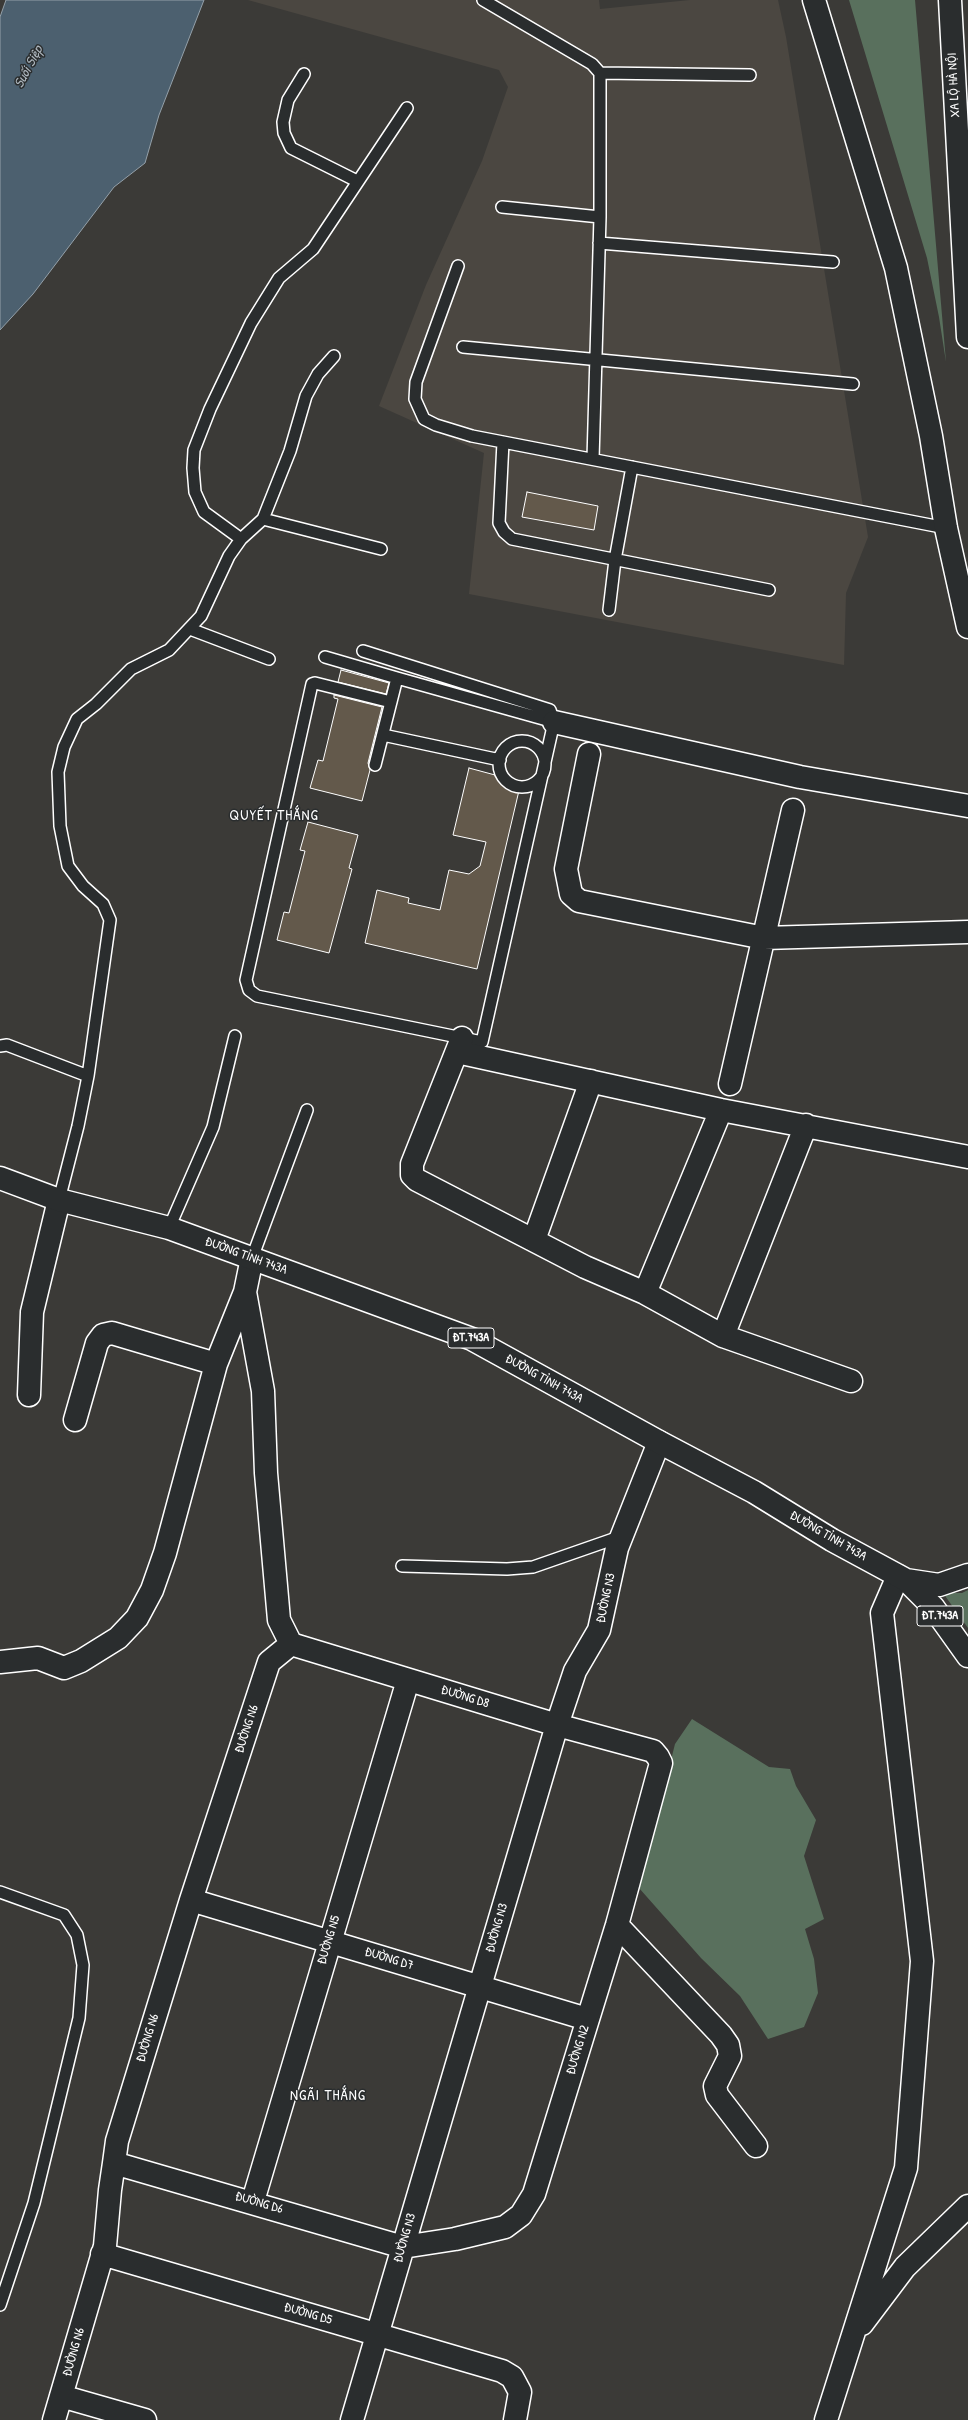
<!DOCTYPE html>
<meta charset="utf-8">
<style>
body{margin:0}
canvas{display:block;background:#3b3a37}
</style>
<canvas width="968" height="2420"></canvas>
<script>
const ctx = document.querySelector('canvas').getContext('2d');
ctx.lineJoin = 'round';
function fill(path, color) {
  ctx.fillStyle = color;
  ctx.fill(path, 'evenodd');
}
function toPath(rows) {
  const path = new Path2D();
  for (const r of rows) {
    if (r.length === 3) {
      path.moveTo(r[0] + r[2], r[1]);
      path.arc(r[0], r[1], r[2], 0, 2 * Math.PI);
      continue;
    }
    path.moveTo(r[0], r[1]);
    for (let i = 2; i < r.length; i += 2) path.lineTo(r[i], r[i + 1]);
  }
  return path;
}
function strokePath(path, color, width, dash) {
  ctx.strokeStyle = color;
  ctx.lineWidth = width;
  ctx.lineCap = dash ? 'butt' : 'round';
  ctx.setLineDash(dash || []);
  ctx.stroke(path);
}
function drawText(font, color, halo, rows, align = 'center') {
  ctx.font = font + ' "Patrick Hand",sans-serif';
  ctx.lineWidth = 3;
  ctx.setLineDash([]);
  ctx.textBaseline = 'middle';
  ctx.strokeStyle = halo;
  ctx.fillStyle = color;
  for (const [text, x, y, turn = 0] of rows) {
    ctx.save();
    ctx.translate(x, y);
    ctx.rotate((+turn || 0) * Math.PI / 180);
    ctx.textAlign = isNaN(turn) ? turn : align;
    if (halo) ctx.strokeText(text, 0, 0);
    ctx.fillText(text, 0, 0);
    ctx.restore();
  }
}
const built = toPath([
 [248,0,599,0,600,9,690,0,778,0,786,37,868,537,846,593,844,665,469,594,484,453,379,406,426,285,482,161,508,87,499,70]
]);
const green = toPath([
 [849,0,915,0,946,362,939,317,927,258],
 [968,1590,968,1628,943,1593,962,1593],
 [692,1719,769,1767,790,1769,796,1786,816,1820,804,1856,824,1919,805,1929,814,1959,818,1993,804,2027,768,2039,740,1996,701,1958,639,1888,675,1744]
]);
const water = toPath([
 [6,0,204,0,159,115,145,163,114,187,33,294,0,330,0,17,6,0]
]);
const building = toPath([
 [527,492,598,506,594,530,522,517,527,492],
 [341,670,389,683,386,694,338,682,341,670],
 [334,695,382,707,368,763,370,770,362,801,310,788,318,760,323,761,338,699,334,698,334,695],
 [469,768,521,782,477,969,365,943,377,890,409,898,408,903,440,910,449,870,469,874,480,866,486,842,453,835,469,768],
 [308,822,358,835,349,868,352,869,329,953,277,940,284,912,289,913,305,851,300,850,308,822]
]);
const lane = toPath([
 [483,0,592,64,600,73,600,217,593,459],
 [600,73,750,75],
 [304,74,288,100,283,122,284,133,291,148,357,181],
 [502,207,600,217],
 [599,243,833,262],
 [458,266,416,382,415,399,424,419,436,425,472,436,946,528],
 [463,347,853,384],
 [503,442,499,523,504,532,512,539,769,590],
 [263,519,381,549],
 [241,539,204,512,195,492,193,468,194,450,210,409,251,323,279,278,313,249,407,108],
 [609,610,615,560,632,467],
 [190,629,269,659],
 [363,651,550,710,554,722,482,1042,257,996,249,990,246,980,312,684,315,683,391,702],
 [325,657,397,678],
 [383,735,500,760],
 [522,764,23],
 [375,765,397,678,554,722],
 [0,1046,7,1045,88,1076],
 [59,1200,78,1126,88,1076,110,920,103,904,83,886,68,866,60,826,58,772,64,747,77,719,96,704,131,669,169,650,201,616,229,556,241,539,263,519,290,451,306,396,318,374,334,356],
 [169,1228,213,1127,235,1036],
 [252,1258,307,1110],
 [402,1566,507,1569,533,1567,622,1536],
 [0,1892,64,1915,77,1935,83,1965,79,2018,34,2203,0,2305]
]);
const street = toPath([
 [554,722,800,777,968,806],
 [589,754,566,869,571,894,579,901,764,938,968,932],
 [462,1038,412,1164,412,1175,417,1180,585,1267,645,1293,723,1336,851,1381],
 [457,1052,721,1110,968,1157],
 [730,1084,793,810],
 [534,1240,591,1081],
 [245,1292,263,1391,266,1473,279,1620,291,1644],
 [645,1293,721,1110],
 [723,1336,806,1125],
 [29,1395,32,1312,59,1200],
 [75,1420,97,1343,103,1335,112,1333,216,1364],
 [0,1662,38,1658,64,1668,81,1661,118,1638,137,1618,152,1590,165,1553,216,1364,245,1292,252,1258],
 [191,1900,587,2019],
 [617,1925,721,2035,728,2045,730,2056,715,2086,717,2095,756,2146],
 [253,2201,408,1680],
 [102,2254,502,2371,512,2377,520,2392,515,2420],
 [862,2324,905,2267,968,2206],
 [61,2396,145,2420],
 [54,2420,105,2246,110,2190,114,2163,117,2141,191,1900,269,1662,291,1644,557,1725,653,1751,658,1757,661,1763,617,1925,534,2194,521,2215,505,2227,455,2239,403,2247,114,2163],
 [352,2420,557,1725,575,1671,599,1630,617,1548,659,1442],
 [826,2420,906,2168,922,1961,882,1613,898,1576]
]);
const primary = toPath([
 [0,1178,59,1200,169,1228,472,1339,659,1442,754,1492,832,1540,906,1580,933,1607,968,1656],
 [906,1580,939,1585,968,1575]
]);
const highway = toPath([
 [814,0,896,268,931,436,946,528,968,627],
 [950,0,968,337]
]);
const shields = [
 [471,1338,46],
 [940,1616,46]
];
const shieldNames = [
 ["ĐT.743A",471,1338],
 ["ĐT.743A",940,1616]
];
const streetNames = [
 ["XA LỘ HÀ NỘI",954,85,-93],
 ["ĐƯỜNG TỈNH 743A",246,1256,20],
 ["ĐƯỜNG TỈNH 743A",544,1379,29],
 ["ĐƯỜNG TỈNH 743A",828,1536,30],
 ["ĐƯỜNG N3",606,1598,-78],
 ["ĐƯỜNG D8",465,1697,17],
 ["ĐƯỜNG N6",247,1729,-72],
 ["ĐƯỜNG N3",497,1928,-74],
 ["ĐƯỜNG N5",329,1940,-73],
 ["ĐƯỜNG D7",389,1959,17],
 ["ĐƯỜNG N6",148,2038,-73],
 ["ĐƯỜNG N2",578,2050,-73],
 ["ĐƯỜNG D6",259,2203,16],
 ["ĐƯỜNG N3",405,2238,-74],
 ["ĐƯỜNG D5",308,2314,16],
 ["ĐƯỜNG N6",74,2352,-74]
];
const waterNames = [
 ["Suối Siệp",29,67,-62]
];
const quarterNames = [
 ["QUYẾT THẮNG",274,816],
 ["NGÃI THẮNG",328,2096]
];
fill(built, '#4b4741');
fill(green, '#59705d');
fill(water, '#4c606f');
strokePath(water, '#94a0a9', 1);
fill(building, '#63594b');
strokePath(building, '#fff', 1);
strokePath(lane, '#fff', 14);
strokePath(street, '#fff', 25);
strokePath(primary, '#fff', 25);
strokePath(highway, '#fff', 25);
strokePath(lane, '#2a2d2e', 11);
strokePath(street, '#2a2d2e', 22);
strokePath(primary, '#2a2d2e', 22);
strokePath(highway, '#2a2d2e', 22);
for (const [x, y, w] of shields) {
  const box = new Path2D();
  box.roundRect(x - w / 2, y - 10, w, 20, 3);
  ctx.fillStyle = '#2a2d2e';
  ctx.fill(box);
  strokePath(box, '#fff', 1);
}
drawText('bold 12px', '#fff', null, shieldNames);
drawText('13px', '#fff', '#2a2d2e', streetNames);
drawText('italic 14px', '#aeb7be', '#2a2d2e', waterNames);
ctx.letterSpacing = '1px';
drawText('15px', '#fff', '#2a2d2e', quarterNames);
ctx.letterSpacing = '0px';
</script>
